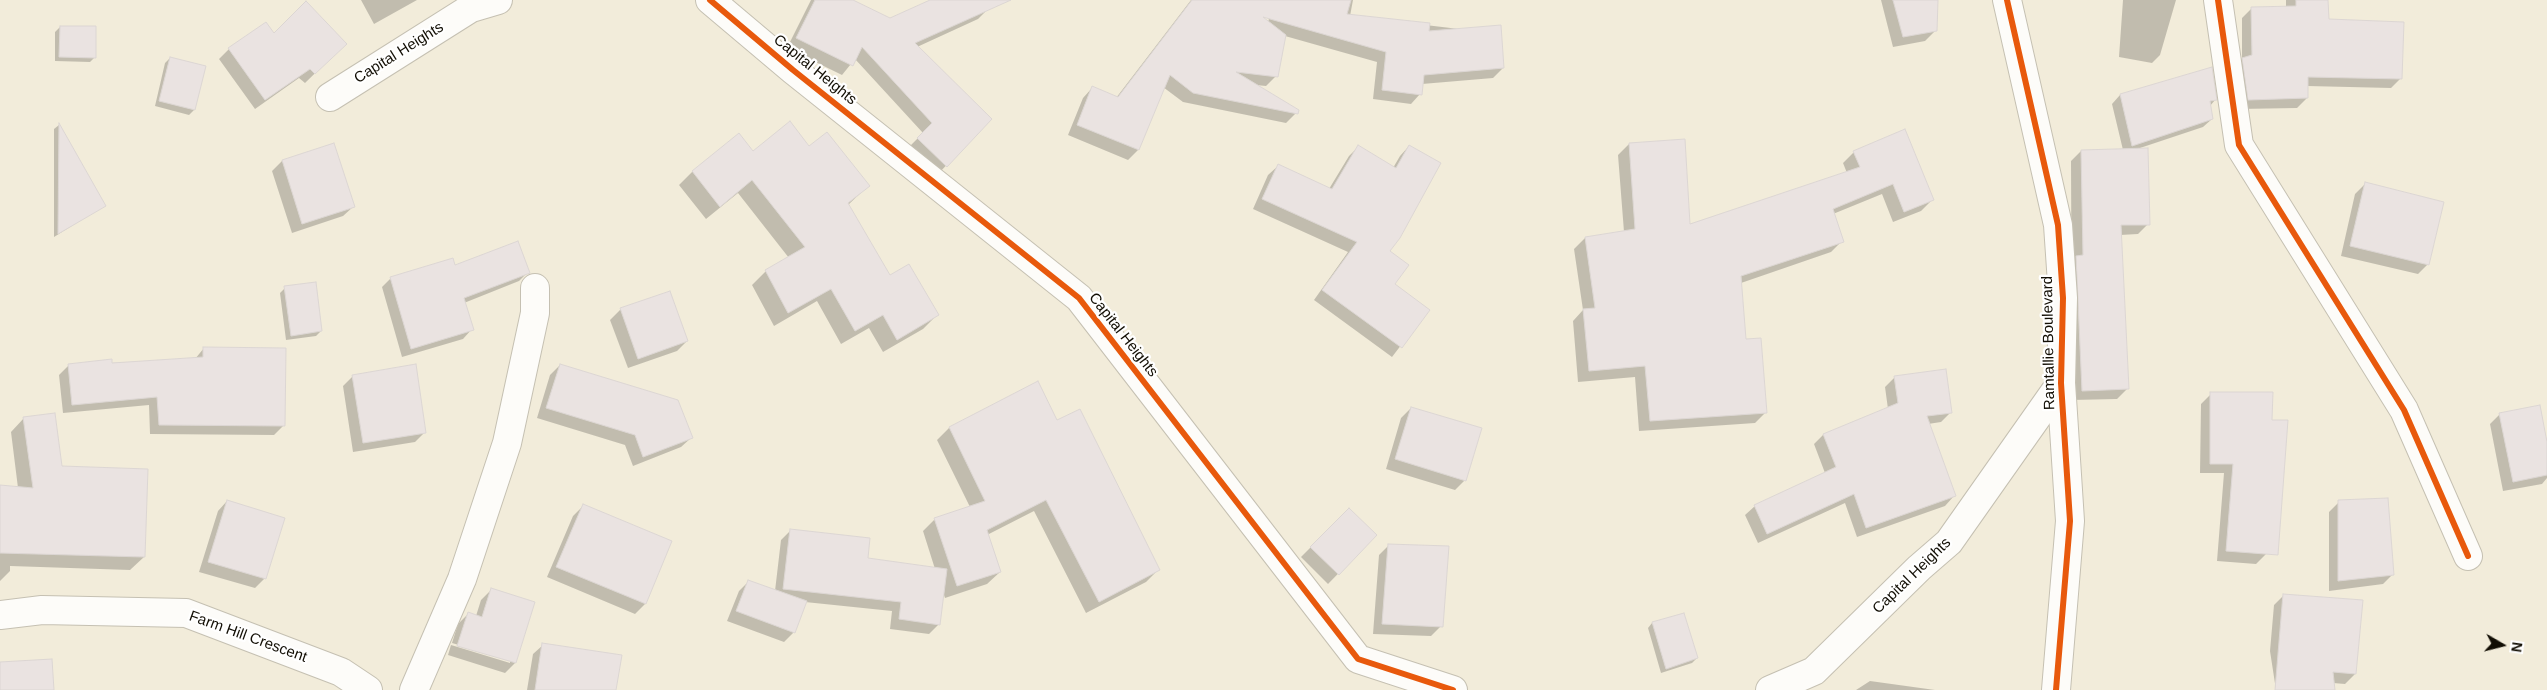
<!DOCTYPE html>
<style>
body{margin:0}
#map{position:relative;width:2547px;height:690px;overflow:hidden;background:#f2ecda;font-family:Helvetica,sans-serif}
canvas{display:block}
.north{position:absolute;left:2477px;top:620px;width:50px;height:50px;-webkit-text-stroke:4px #fff;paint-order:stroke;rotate:98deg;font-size:14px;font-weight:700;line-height:20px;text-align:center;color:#120e04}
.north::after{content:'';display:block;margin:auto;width:18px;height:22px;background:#120e04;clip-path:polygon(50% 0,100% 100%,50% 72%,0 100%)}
</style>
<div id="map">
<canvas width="2547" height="690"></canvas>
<div class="north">N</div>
</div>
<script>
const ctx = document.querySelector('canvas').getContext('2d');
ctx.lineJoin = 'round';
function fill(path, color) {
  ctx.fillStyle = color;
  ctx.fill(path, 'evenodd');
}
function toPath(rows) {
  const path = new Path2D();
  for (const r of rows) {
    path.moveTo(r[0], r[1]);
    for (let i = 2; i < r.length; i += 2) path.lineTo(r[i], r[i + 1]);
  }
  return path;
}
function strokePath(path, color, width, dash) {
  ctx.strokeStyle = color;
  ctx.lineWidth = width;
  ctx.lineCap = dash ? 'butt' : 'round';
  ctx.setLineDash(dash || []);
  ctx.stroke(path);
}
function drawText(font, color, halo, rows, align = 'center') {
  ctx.font = font + ' Helvetica,sans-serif';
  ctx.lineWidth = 4.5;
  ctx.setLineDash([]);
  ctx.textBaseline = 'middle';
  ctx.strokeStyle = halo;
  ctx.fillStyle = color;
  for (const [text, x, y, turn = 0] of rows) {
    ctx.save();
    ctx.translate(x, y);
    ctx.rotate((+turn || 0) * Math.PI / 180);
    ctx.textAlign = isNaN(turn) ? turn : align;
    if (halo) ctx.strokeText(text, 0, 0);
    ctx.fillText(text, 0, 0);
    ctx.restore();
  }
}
const shadow = toPath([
 [361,0,417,0,374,24],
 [811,0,850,0,890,20,933,0,984,0,988,9,978,19,917,47,991,119,936,176,908,148,923,133,855,59,842,75,787,48],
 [1191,0,1239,0,1268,23,1273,0,1353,0,1350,16,1459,29,1503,68,1493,78,1422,84,1420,94,1411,104,1373,99,1377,62,1285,36,1276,76,1266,86,1256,85,1296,113,1286,123,1183,102,1163,87,1138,150,1128,160,1068,135,1083,98,1092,88,1116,98],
 [1881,0,1937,0,1935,31,1925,41,1893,47],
 [2123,0,2176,0,2160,55,2152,63,2119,57],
 [2286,0,2327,0,2327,20,2401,78,2391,88,2307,86,2307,98,2297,108,2239,109,2233,69,2242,59,2242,18,2252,8,2286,7],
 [60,27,95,57,90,62,55,61,55,32],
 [274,35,345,44,305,83,299,78,255,109,219,59,229,49],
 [170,58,204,66,194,110,189,115,155,106,165,63],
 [2120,95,2215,100,2210,106,2212,119,2203,127,2137,149,2148,224,2138,234,2120,235,2127,389,2117,399,2072,400,2071,161,2081,151,2123,150,2112,104],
 [59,125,104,206,54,237,54,129],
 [333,144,353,207,343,216,292,233,272,171,282,161],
 [1629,144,1688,225,1847,173,1843,163,1854,152,1932,200,1921,211,1893,222,1882,194,1833,214,1842,241,1831,252,1741,283,1744,341,1766,412,1755,423,1639,431,1635,377,1578,382,1573,321,1583,310,1574,249,1585,238,1624,232,1618,155],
 [1409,146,1388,252,1393,284,1428,310,1392,357,1314,300,1348,252,1253,209,1268,175,1278,166,1329,189,1349,156,1358,147,1393,168,1400,156],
 [809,148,868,186,848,205,890,277,937,315,923,329,883,352,869,328,841,344,817,301,774,326,752,285,766,271,789,258,738,193,706,219,679,185,693,171,753,153],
 [2365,184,2428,264,2418,274,2341,256,2355,194],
 [454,266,528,272,519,281,464,303,472,329,463,339,402,357,382,287,391,278],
 [285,288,321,331,316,336,286,340,280,293],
 [669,293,687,341,677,351,628,368,610,320,620,310],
 [204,348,283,426,274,435,150,434,149,405,63,413,59,375,69,365,195,359],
 [560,365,691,438,681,447,633,466,625,445,537,418,550,375],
 [353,376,425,432,415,442,353,452,343,386],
 [1895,377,1950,413,1941,422,1928,424,1954,496,1945,506,1857,537,1845,503,1758,543,1745,515,1755,506,1825,473,1814,444,1823,435,1888,409,1885,387],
 [1037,383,1057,422,1158,570,1146,582,1086,613,1034,511,987,535,1000,572,987,584,945,598,943,592,939,624,929,634,890,629,892,611,805,602,794,632,784,642,727,621,739,591,749,581,775,591,781,540,791,530,866,559,935,569,923,531,935,519,970,507,937,440,949,428],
 [2211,394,2266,554,2256,564,2217,561,2224,473,2200,473,2201,404],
 [1411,408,1465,480,1455,490,1386,469,1401,418],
 [2500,414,2547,448,2547,478,2542,484,2503,491,2490,424],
 [24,418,60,468,144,557,130,570,10,566,10,571,0,581,0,487,18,488,11,432],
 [227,501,265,578,255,588,199,572,218,511],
 [2339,502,2393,574,2383,584,2329,591,2329,512],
 [583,506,670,541,645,604,635,614,547,577,573,516],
 [1349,509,1376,535,1328,584,1301,557],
 [1389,545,1441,626,1431,636,1373,634,1379,555],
 [491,590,533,603,515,663,505,673,448,655,451,645,510,663,510,660,452,643,458,624,468,614,476,616,481,600],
 [2284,595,2355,674,2345,684,2333,683,2334,690,2276,690,2270,651,2274,605],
 [1652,623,1697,658,1692,663,1661,673,1648,628],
 [543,645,615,690,527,690,533,654],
 [1870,681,1935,690,1856,690]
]);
const building = toPath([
 [815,0,853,0,890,18,930,0,1011,0,915,43,992,119,947,167,917,138,932,123,862,47,853,66,796,38,815,0],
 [1192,0,1351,0,1347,14,1430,23,1429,31,1501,25,1504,68,1424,75,1422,95,1382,90,1386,52,1263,17,1286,35,1278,77,1236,72,1299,110,1298,114,1193,93,1170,75,1139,150,1077,125,1092,86,1118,97,1192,0],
 [1893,0,1938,0,1937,31,1903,37,1893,0],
 [2296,0,2328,0,2329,19,2404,22,2402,79,2308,77,2308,98,2248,100,2242,58,2252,55,2251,7,2296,6,2296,0],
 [306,1,347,44,315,74,310,69,265,100,228,48,266,22,274,33,306,1],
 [60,26,96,26,96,58,59,57,60,26],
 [170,57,206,66,195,110,159,101,170,57],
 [2212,67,2217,100,2210,101,2213,119,2132,146,2120,94,2212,67],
 [790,121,809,146,827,132,870,186,848,203,890,275,909,264,939,315,897,340,883,315,855,331,831,289,788,313,765,270,805,247,752,180,720,207,692,171,739,133,753,151,790,121],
 [59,123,106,206,58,234,59,123],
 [1905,129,1934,200,1904,212,1893,184,1833,209,1844,242,1741,276,1746,339,1761,338,1767,413,1650,421,1645,366,1589,371,1583,309,1595,308,1585,237,1635,229,1629,143,1685,139,1690,224,1860,167,1853,151,1905,129],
 [334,143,355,207,302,224,282,160,334,143],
 [1358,145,1396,168,1409,145,1441,163,1400,238,1390,251,1409,265,1395,284,1430,310,1402,348,1322,290,1357,242,1262,199,1278,164,1332,189,1358,145],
 [2148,148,2150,225,2121,225,2129,389,2082,391,2076,256,2083,255,2081,150,2148,148],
 [2365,182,2444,202,2429,265,2350,246,2365,182],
 [518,241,530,273,464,298,474,330,411,349,390,277,453,258,455,265,518,241],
 [316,282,322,331,291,336,284,286,316,282],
 [670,291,688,341,638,359,620,308,670,291],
 [203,347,286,348,285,426,159,425,157,397,72,405,68,364,112,359,112,363,203,357,203,347],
 [416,364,426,433,363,443,352,375,416,364],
 [560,364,678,400,693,438,643,457,635,435,546,408,560,364],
 [1946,369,1952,413,1927,416,1956,496,1866,528,1854,494,1767,534,1754,505,1836,467,1823,434,1898,403,1894,376,1946,369],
 [1038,381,1057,420,1080,409,1160,570,1099,602,1046,500,987,530,1001,572,957,586,934,518,985,501,949,427,1038,381],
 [2210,392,2273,392,2272,420,2288,420,2278,555,2226,551,2233,464,2210,464,2210,392],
 [2540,405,2547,442,2547,475,2513,482,2499,413,2540,405],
 [1411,407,1482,428,1466,481,1395,459,1411,407],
 [55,413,62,466,148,469,145,557,0,553,0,485,33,488,23,417,55,413],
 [2388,498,2394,575,2338,581,2338,500,2388,498],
 [227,500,285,518,266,579,208,562,227,500],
 [583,504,672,541,646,604,556,567,583,504],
 [1349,508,1377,535,1339,575,1310,547,1349,508],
 [790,529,870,538,868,558,947,569,940,625,899,619,901,602,783,589,790,529],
 [1388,544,1449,546,1443,627,1382,624,1388,544],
 [748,580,807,601,795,633,736,611,748,580],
 [491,588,535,602,516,663,457,646,468,612,482,617,491,588],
 [2283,594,2363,600,2356,674,2333,672,2335,690,2275,690,2283,594],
 [1684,613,1698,658,1666,669,1652,622,1684,613],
 [542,643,622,655,616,690,535,690,542,643],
 [52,659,54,690,0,690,0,662,52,659]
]);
const minor = toPath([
 [710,0,793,70,1079,298,1358,659,1453,690],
 [2218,0,2239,145,2404,410,2468,556],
 [330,97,471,8,498,0],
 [414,690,462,579,507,443,535,313,535,288],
 [1770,690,1814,671,1919,568,1949,542,2061,383]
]);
const tertiary = toPath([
 [2007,0,2058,225,2063,298,2061,383,2070,521,2056,690],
 [0,615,42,610,186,613,341,672,368,690]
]);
const cycleway = toPath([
 [710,0,793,70,1079,298,1358,659,1453,690],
 [2007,0,2058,225,2063,298,2061,383,2070,521,2056,690],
 [2218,0,2239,145,2404,410,2468,556]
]);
const streetNames = [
 ["Capital Heights",399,53,-32],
 ["Capital Heights",815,70,39],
 ["Capital Heights",1123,335,52],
 ["Ramtallie Boulevard",2049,343,-91],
 ["Capital Heights",1912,576,-44],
 ["Farm Hill Crescent",248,637,20]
];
fill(shadow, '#0003');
fill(building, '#eae3e1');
strokePath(building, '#dcd6d3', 1);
strokePath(minor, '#c5c0b2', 30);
strokePath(tertiary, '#c5c0b2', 30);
strokePath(minor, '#fdfcf9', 28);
strokePath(tertiary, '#fdfcf9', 28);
strokePath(cycleway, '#e8590c', 6);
drawText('15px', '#120e04', '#fff', streetNames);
</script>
